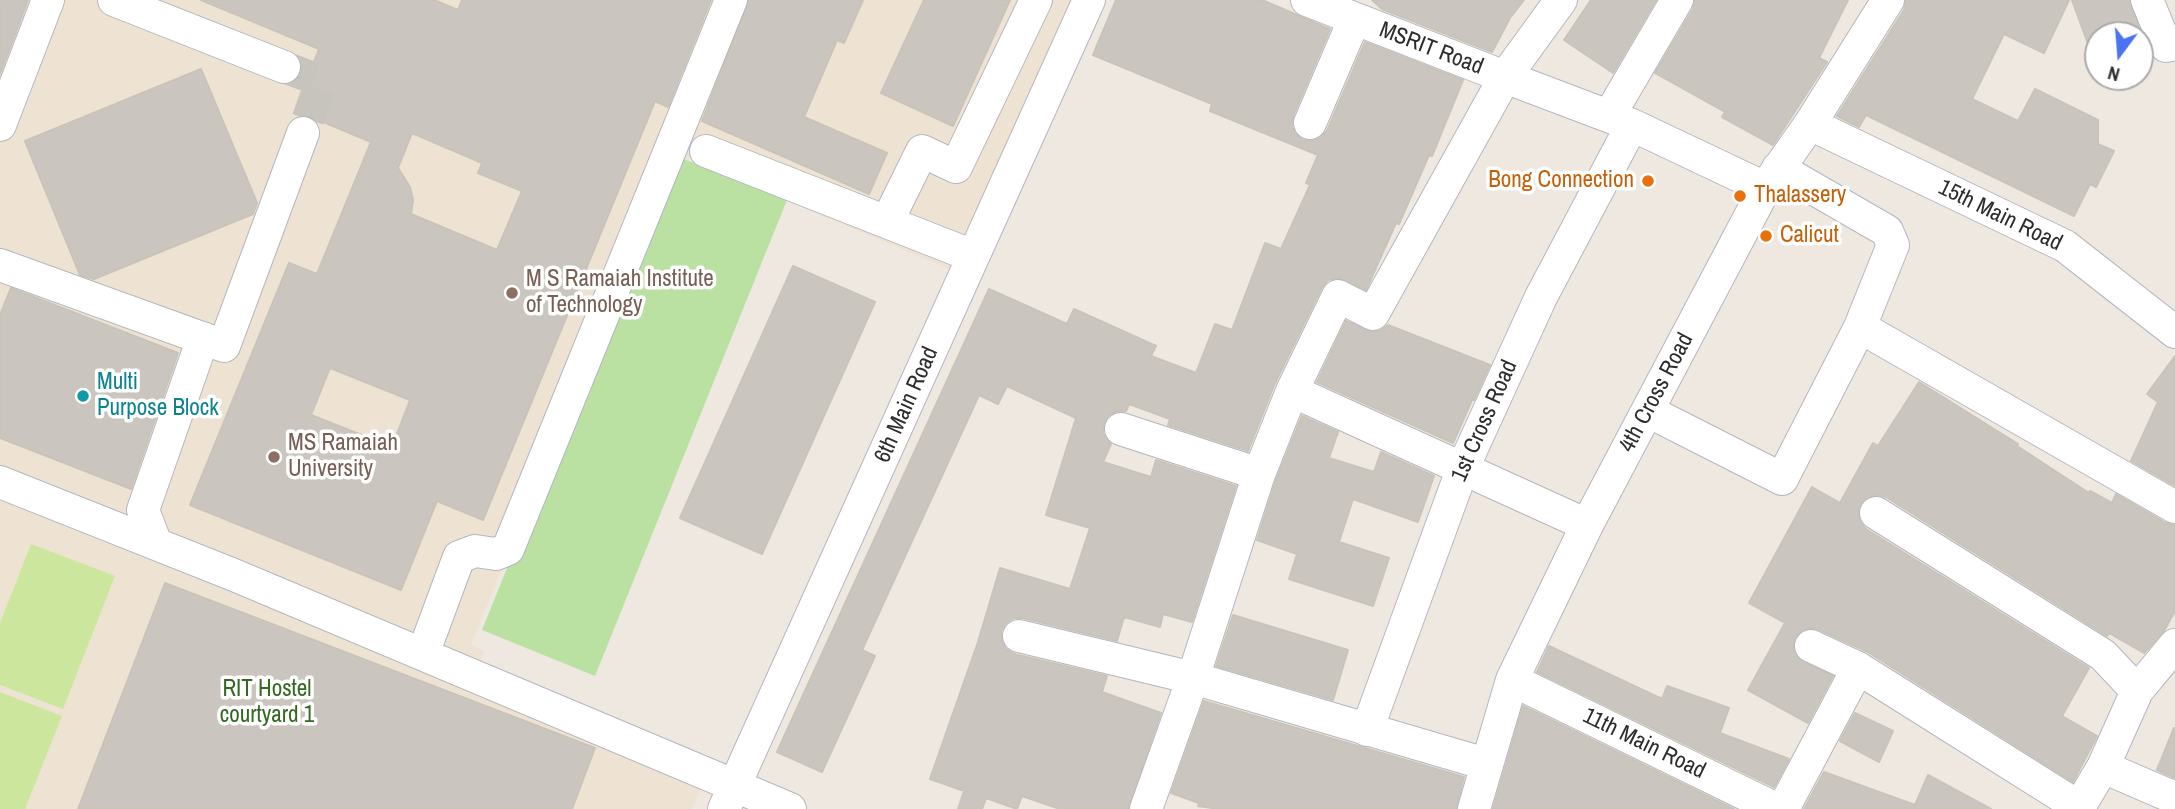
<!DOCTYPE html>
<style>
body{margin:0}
#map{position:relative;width:2175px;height:809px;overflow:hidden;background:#eee8e1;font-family:"Archivo Narrow",sans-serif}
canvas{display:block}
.north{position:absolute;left:2084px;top:21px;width:70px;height:70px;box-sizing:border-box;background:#fff;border:2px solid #ababab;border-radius:50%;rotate:196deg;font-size:19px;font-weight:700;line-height:28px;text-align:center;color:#2d2d2d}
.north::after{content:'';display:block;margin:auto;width:24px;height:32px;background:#4a72f1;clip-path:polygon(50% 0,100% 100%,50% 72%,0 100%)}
</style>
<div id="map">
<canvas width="2175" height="809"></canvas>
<div class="north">N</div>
</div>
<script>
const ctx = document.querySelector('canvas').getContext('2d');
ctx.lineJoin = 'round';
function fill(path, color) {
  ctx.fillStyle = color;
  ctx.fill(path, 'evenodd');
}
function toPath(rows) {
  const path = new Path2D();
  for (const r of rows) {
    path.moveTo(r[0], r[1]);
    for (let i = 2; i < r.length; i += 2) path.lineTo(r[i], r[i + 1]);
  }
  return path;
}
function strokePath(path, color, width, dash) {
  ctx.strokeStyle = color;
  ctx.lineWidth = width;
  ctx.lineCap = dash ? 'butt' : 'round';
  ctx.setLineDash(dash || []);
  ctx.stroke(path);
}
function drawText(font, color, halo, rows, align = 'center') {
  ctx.font = font + ' "Archivo Narrow",sans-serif';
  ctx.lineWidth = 7;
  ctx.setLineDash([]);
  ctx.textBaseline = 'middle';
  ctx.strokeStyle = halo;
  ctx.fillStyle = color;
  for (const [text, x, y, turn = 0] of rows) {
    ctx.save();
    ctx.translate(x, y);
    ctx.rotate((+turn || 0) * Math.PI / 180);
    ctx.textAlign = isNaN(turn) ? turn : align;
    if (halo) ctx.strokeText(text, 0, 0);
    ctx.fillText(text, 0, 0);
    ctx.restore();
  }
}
const education = toPath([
 [0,0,1072,0,951,270,672,152,471,645,484,651,472,686,704,782,692,809,0,809]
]);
const green = toPath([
 [674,155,787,200,595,676,482,630]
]);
const pitch = toPath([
 [31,544,115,576,63,709,0,685,0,623],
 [0,692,62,716,25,809,0,809]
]);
const building = toPath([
 [0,0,28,0,0,74,0,0],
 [201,0,434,0,458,10,462,0,711,0,668,107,655,101,483,520,437,501,401,590,190,505,289,263,317,274,371,142,316,119,303,89,319,49,201,0],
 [412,133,482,163,478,173,522,191,497,250,411,214,413,200,410,187,398,168,412,133],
 [330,368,410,400,392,447,311,415,330,368],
 [749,0,863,0,844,43,837,40,804,117,887,153,869,194,702,121,749,0],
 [924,0,1010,0,953,126,881,93,924,0],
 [1116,0,1262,0,1330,29,1293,116,1292,126,1295,133,1303,140,1312,141,1320,138,1327,131,1365,42,1463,80,1432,156,1429,155,1399,224,1396,223,1366,290,1338,278,1328,280,1322,287,1275,383,1248,451,1168,425,1170,419,1129,404,1126,411,1117,411,1109,415,1104,423,1103,433,1111,444,1103,462,1151,477,1156,460,1236,486,1192,622,1163,614,1160,627,1124,617,1117,641,1023,618,1014,618,1006,623,1001,631,1002,642,1006,649,1014,654,1107,676,1102,692,1161,713,1128,809,1060,809,1022,796,1017,809,986,798,982,809,958,809,964,791,930,779,978,642,1000,568,1070,589,1090,528,1046,515,1076,418,1007,386,998,404,979,395,862,650,875,656,822,772,777,752,989,289,1067,324,1074,309,1156,346,1151,356,1196,373,1215,324,1232,330,1265,243,1281,249,1310,185,1306,183,1318,155,1210,111,1212,104,1093,55,1116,0],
 [1372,0,1524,0,1510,18,1492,52,1382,9,1372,0],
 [1591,0,1656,0,1613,73,1564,40,1591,0],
 [1695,0,1848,0,1819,58,1827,62,1773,145,1722,117,1725,112,1655,73,1693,9,1695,0],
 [1906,0,2069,0,2044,53,2004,34,1972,99,2018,121,2035,89,2098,120,2098,144,2114,151,2096,187,2090,184,2074,216,1866,115,1859,127,1837,116,1904,10,1906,0],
 [2072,0,2129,0,2152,57,2140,61,2140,35,2098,35,2098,71,2072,0],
 [201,69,257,203,253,214,94,279,80,275,25,141,201,69],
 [793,266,875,302,762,554,680,518,793,266],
 [11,288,178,353,131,489,0,438,0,315,11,288],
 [1346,321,1373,332,1382,330,1388,325,1490,365,1474,400,1472,400,1453,443,1317,382,1346,321],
 [2175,356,2175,486,2131,461,2158,402,2147,394,2175,356],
 [1919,382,2018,444,2017,446,2089,493,2090,491,2112,503,2116,494,2166,523,2175,525,2175,611,2164,631,2144,653,2109,633,2107,636,1886,497,1877,495,1868,497,1860,504,1858,513,1860,521,1866,529,2089,668,2062,716,2097,736,2073,782,1868,652,1818,629,1810,628,1801,631,1795,638,1793,647,1796,656,1803,662,1833,676,1808,723,1748,690,1785,623,1749,603,1812,487,1840,503,1873,443,1878,446,1919,382],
 [1302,416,1338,432,1329,458,1374,472,1381,452,1434,476,1418,522,1353,499,1339,542,1389,558,1373,606,1289,579,1297,554,1257,540,1276,480,1302,416],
 [165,583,595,748,572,809,78,809,165,583],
 [1233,615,1348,650,1333,700,1216,666,1233,615],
 [1549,646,1662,699,1667,686,1729,708,1720,733,1789,759,1774,787,1537,672,1549,646],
 [1204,701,1464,777,1456,809,1219,809,1198,806,1199,803,1171,793,1204,701],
 [1523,706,1734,809,1493,809,1523,706],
 [1855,713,1893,731,1879,762,1840,741,1855,713],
 [2174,728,2175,728,2175,778,2157,770,2174,728],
 [1824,772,1915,805,1928,775,1991,809,1804,809,1824,772]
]);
const minorTunnel = toPath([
 [284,67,321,81,303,133]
]);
const minor = toPath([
 [114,0,284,67],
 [1307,0,1505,77,1561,0],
 [2147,0,2166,46,2175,44],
 [1609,116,1677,0],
 [1310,123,1354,20],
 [1810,124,2065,246,2175,332],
 [0,125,48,0],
 [706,151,973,256],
 [887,222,922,151,956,167,1036,0],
 [0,265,224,346,303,133],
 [1860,327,2175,507],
 [1292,391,1587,525],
 [1648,411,1782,479,1860,327,1893,245,1887,231,1778,168],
 [1121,429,1259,474],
 [0,482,234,575,790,809],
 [1876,513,2103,655,2137,691],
 [156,544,143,510,203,338],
 [1019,636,1193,678,1486,764],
 [1811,646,1858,668,2079,807],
 [423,654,459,557,475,551,496,554,508,549,731,0],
 [1512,680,1776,809],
 [1367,730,1462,470,1541,297,1632,125],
 [2103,767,2175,798],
 [724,809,1089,0],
 [1146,809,1193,678,1259,474,1292,391,1338,296,1373,314,1505,77,1632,125,1765,188],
 [1474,809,1512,680,1587,525,1765,188,1810,124,1888,0],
 [1783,809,1858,668],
 [2078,809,2103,767,2137,691,2175,645]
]);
const markers = [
 [1648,181,7,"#e8710a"],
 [1740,196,7,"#e8710a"],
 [1766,236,7,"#e8710a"],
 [512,293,7,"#8d6e63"],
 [83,396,7,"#0f9aa8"],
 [274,457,7,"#8d6e63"]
];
const streetNames = [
 ["MSRIT Road",1431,49,21],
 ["15th Main Road",2000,216,26],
 ["4th Cross Road",1657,393,-62],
 ["6th Main Road",907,405,-66],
 ["1st Cross Road",1485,421,-66],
 ["11th Main Road",1644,744,26]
];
const foodNames = [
 ["Bong Connection",1634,181,"right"],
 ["Thalassery",1754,196],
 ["Calicut",1780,236]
];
const educationNames = [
 ["M S Ramaiah Institute",526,280],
 ["of Technology",526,306],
 ["MS Ramaiah",288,444],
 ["University",288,470]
];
const cultureNames = [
 ["Multi",97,383],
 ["Purpose Block",97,409]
];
const parkNames = [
 ["RIT Hostel",267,690],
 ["courtyard 1",267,716]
];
fill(education, '#eee3d2');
fill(green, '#bae1a1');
fill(pitch, '#cce79d');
fill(building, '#cac6bf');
strokePath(building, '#cac3ba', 2);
strokePath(minorTunnel, '#c7c3bd', 32, [32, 16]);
strokePath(minor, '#b4b7c0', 34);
strokePath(minor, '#fff', 32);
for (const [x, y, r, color] of markers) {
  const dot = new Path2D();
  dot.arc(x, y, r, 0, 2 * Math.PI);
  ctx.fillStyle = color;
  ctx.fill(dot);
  strokePath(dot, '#fff', 2.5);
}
drawText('23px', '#2d2d2d', '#fff', streetNames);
drawText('23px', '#c56008', '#fff', foodNames, 'left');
drawText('23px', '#785e54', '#fff', educationNames, 'left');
drawText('23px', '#0d838f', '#fff', cultureNames, 'left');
drawText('23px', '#32691f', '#fff', parkNames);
</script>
